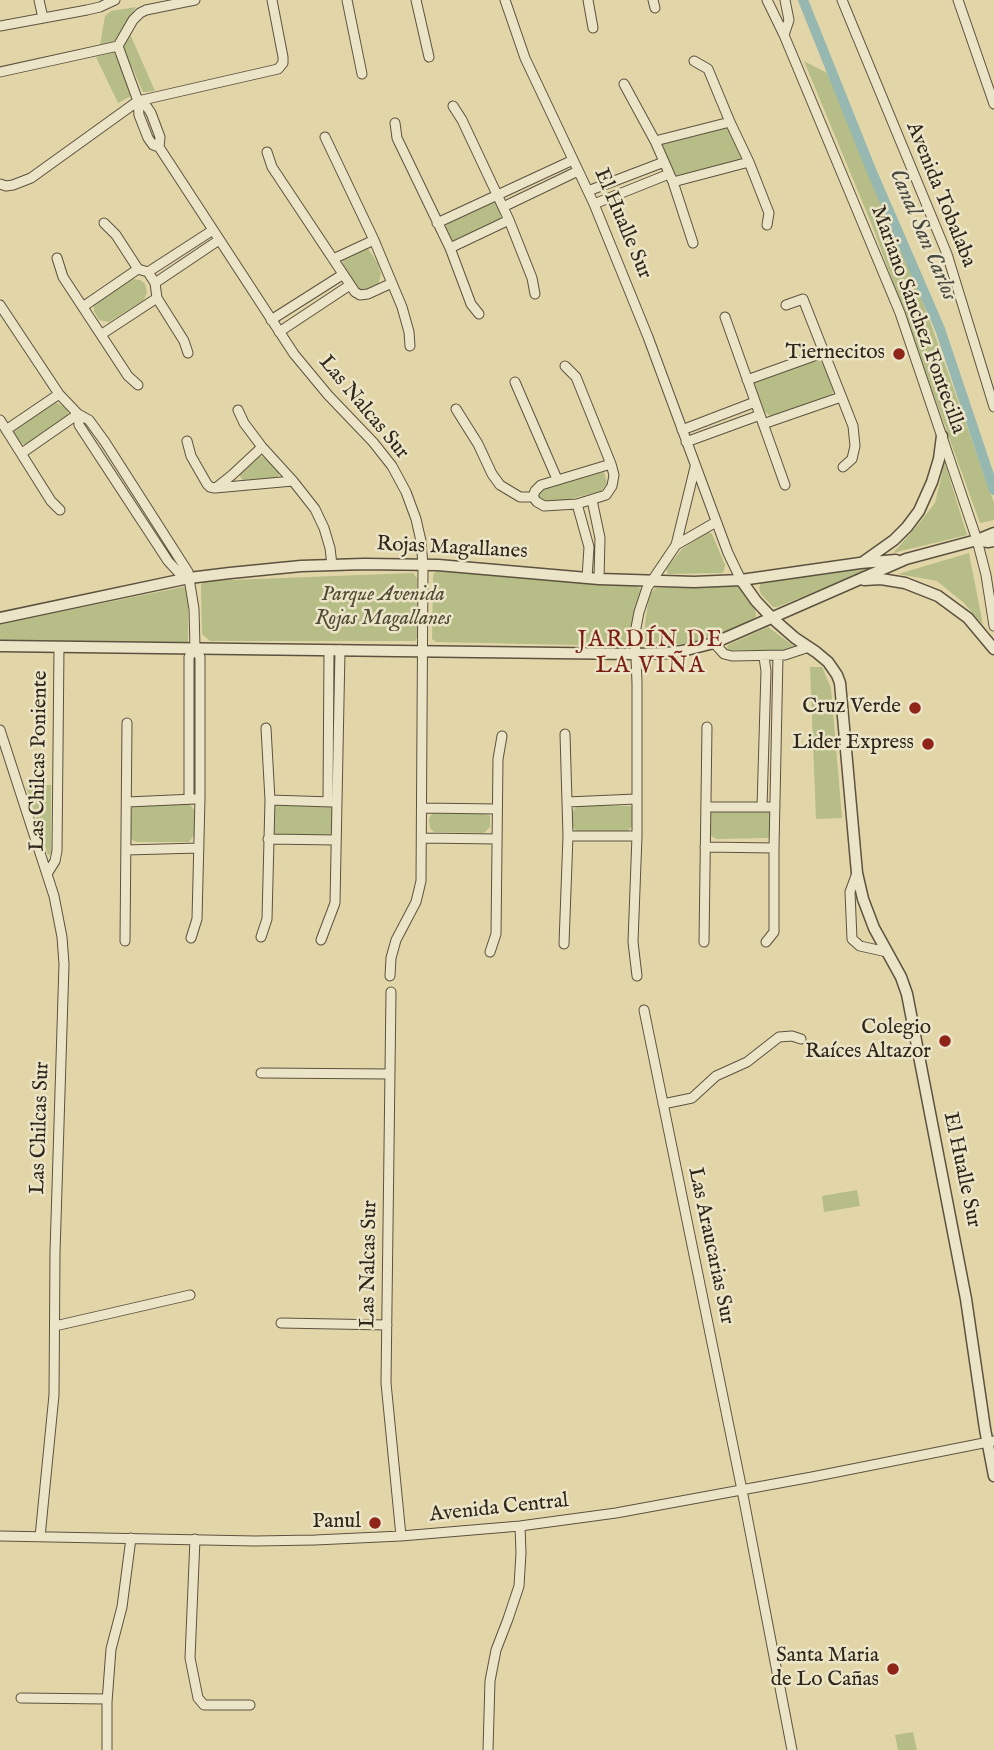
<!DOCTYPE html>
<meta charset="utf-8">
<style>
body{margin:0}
canvas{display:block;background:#e2d6a9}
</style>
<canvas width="994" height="1750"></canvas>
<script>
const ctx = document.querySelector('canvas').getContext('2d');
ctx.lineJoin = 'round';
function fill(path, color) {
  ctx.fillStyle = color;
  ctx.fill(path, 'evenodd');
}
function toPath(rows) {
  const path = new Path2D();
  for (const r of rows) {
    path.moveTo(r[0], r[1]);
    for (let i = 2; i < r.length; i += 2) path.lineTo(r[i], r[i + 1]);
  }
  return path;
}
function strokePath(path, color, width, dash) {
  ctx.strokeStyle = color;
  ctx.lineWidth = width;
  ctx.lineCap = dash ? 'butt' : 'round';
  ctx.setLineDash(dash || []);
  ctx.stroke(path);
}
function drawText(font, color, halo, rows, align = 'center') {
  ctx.font = font + ' "IM FELL English",serif';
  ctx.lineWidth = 5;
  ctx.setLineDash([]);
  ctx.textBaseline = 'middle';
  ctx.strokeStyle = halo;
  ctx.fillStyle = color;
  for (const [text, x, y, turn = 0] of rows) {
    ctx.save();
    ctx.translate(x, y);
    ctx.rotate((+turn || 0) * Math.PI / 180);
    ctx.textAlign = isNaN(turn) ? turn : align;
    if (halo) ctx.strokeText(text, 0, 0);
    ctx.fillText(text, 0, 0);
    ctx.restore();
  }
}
const green = toPath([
 [136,7,114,42,100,45,105,16,111,11],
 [130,34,155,91,143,92,123,47],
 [114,52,133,95,118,103,96,57],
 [804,61,827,73,922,299,994,503,994,520,980,523,874,230],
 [722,128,730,129,742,155,740,159,738,161,684,175,674,175,661,145,664,141],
 [491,203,496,203,500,210,501,219,456,240,451,240,445,229,448,221],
 [364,247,368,248,378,264,381,274,378,285,363,291,357,288,345,270,342,260,343,256],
 [132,279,140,280,145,284,147,292,144,300,109,322,99,320,94,311,94,304],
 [820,361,826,364,836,388,831,395,773,416,770,416,765,412,754,387,754,382,757,378,811,362],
 [55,402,64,407,68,412,68,417,28,444,19,444,11,435,13,427],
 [260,456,267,459,279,471,279,475,277,478,244,481,241,478,239,474,254,460],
 [943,457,967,535,893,553,917,526,935,503,942,474],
 [604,472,607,483,601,491,566,500,540,501,537,491],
 [709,532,712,534,725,565,724,571,722,573,668,574,666,569,682,549,706,533],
 [969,553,983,625,964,603,937,581,898,574],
 [879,566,777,607,773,607,761,594,759,588,761,583],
 [439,570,635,586,642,589,633,619,631,642,629,646,623,646,436,642,432,639,433,578,434,573],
 [413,573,417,578,417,638,415,641,210,641,202,634,201,585,204,581],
 [739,585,754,608,756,614,755,619,733,630,695,642,666,646,646,646,643,640,649,594,656,588],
 [188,586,188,642,0,641,0,624],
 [768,627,795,647,793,650,729,650,727,648,728,645],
 [810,667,822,667,831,688,842,818,816,819],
 [51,785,51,854,48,855,26,786],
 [189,803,194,810,194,835,189,842,137,842,132,840,130,835,132,806],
 [277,803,331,805,334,809,332,833,327,836,274,834,273,833,274,805],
 [582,805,631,806,633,810,632,826,627,832,576,831,571,824,572,813,576,807],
 [771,807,771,836,768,838,717,839,711,836,709,811],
 [436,812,484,813,490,816,490,827,484,833,434,832,430,828,429,820,430,816],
 [857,1190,860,1206,824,1212,822,1196],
 [913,1732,917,1750,898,1750,895,1735]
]);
const canal = toPath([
 [803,0,872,172,940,329,994,490]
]);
const minor = toPath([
 [39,0,43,18],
 [347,0,362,74],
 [416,0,429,57],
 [505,0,525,58,594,204,648,337,728,553,741,580],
 [588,0,593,28],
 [653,0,655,8],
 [767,0,784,35,900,313,977,540,986,575,994,626],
 [842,0,947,254,994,407],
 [958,0,994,104],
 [0,26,87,10,100,7,115,0],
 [784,35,789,20,785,0],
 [118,46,138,101,139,115,148,138,153,145,159,147],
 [694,61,708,69,730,122,749,162,769,213,767,225],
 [0,72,118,46,133,20,140,13,146,10,195,0],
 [624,84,655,141,673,182,693,243],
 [138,101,147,107,151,113,160,137,159,147],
 [453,106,462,120,509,220,532,278,535,294],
 [395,123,397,138,450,248,471,304,479,314],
 [325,137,374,240,402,307,409,332,410,346],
 [655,141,730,122],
 [159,147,294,354,328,395,373,442,392,466,406,492,416,519,421,541,423,565,421,881,416,902,396,940,391,958,390,976],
 [267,152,272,167,355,292,360,295,368,294,392,283],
 [673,182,749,162],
 [0,184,6,186,13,185,31,178,138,101,278,69,283,63,283,57,272,0],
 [588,191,664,162],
 [594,204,669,174],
 [503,207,578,171],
 [104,223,116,235,138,269,148,272,155,283,157,298,184,341,188,353],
 [437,223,573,160],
 [450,248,509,220],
 [57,258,63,277,128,376,138,385],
 [333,259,374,240],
 [148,272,213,230],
 [155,283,219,240],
 [0,305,59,394,78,414,89,420,105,442,188,572,194,609,195,648,200,657,200,798,197,919,191,938],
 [786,305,803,299,853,426,855,446,852,459,843,467],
 [84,306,138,269],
 [725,317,785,485],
 [271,320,342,275],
 [279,332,350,285],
 [102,334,157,298],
 [747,380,825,352],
 [515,382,557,479],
 [456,409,478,444,492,474,500,485,520,497,533,497],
 [238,410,244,423,262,447,293,481,315,509,324,528,330,548,332,565],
 [78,414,79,425,168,561,180,574,189,578],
 [0,420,51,501,60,510],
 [763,424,841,397],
 [6,430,59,394],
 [682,430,755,402],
 [187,441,191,456,207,484,210,487,215,488],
 [686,442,760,415],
 [22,453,78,414],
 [217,487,232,475,262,447],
 [215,488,293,481],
 [533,497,537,502,544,506,577,504,606,495,612,486,614,475,611,464,576,377,565,366],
 [533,497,535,491,541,485,611,464],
 [592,500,600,538,599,579],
 [577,504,589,547,587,578],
 [676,545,716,522],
 [714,643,724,654,732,656,785,655,809,647],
 [0,730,54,896,62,937,64,964,55,1252,54,1395,40,1537],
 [189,799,189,657,195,648],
 [270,800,332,802],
 [127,802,195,799],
 [328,802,329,650],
 [567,802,636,799],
 [706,807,775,807],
 [762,807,766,671,764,657],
 [422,808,497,809],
 [568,836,637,836],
 [422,838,497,839],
 [268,839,336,840],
 [705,847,774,848],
 [126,850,199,848],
 [857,873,850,892,852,939,860,946,887,952],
 [47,874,55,861,57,851,59,647],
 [261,937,267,919,270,800,266,728],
 [321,940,335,903,340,650],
 [125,941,127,723],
 [704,942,707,727],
 [766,942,774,932,774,848,778,656],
 [564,944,568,836,565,734],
 [490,952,496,934,498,759,502,736],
 [637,976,633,942,637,836,637,683,635,633,639,612,647,588,676,545,695,467],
 [391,992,386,1383,401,1536],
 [644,1010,742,1490,792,1750],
 [261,1073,390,1074],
 [663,1104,692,1098,716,1076,747,1062,779,1037,792,1036,801,1039],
 [281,1323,387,1325],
 [55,1326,190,1295],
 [0,1536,255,1541,315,1540,401,1536,520,1526,616,1513,812,1477,994,1441],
 [195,1539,190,1658,198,1698,204,1705,250,1705],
 [21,1698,107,1699],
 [107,1750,107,1702,111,1649,122,1607,131,1538],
 [488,1750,490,1681,496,1650,508,1619,519,1586,521,1553,520,1526]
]);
const tertiary = toPath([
 [977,540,988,542,994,541],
 [863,562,894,540,907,527,919,511,932,482,939,459,942,436],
 [741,580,756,601,771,617,795,638,816,652,828,662,837,675,840,683,857,873,863,899,874,928,901,977,907,994,966,1299,985,1429,994,1476],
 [864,580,881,579,905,583,938,596,968,618,994,649],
 [0,618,189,578,230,573,301,566,364,564,438,565,599,579,694,582,741,580,860,563,896,560],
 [0,646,636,654,667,653,682,651,714,643,906,559,977,540,994,533]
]);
const markers = [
 [899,354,7,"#8f2418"],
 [915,708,7,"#8f2418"],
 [928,744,7,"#8f2418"],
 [945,1041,7,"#8f2418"],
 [375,1523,7,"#8f2418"],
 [893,1669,7,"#8f2418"]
];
const streetNames = [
 ["Avenida Tobalaba",940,195,68],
 ["El Hualle Sur",622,224,67],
 ["Mariano Sánchez Fontecilla",917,320,70],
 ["Las Nalcas Sur",363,408,50],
 ["Rojas Magallanes",452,549,3],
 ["Las Chilcas Poniente",40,761,-89],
 ["Las Chilcas Sur",41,1128,-88],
 ["El Hualle Sur",961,1170,78],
 ["Las Araucarias Sur",710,1246,78],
 ["Las Nalcas Sur",370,1264,-89],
 ["Avenida Central",499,1509,-6]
];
const poiNames = [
 ["Tiernecitos",885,354],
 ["Cruz Verde",901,708],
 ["Lider Express",914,744],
 ["Colegio",931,1029],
 ["Raíces Altazor",931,1053],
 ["Panul",361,1523],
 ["Santa Maria",879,1657],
 ["de Lo Cañas",879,1681]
];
const parkNames = [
 ["Parque Avenida",383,596],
 ["Rojas Magallanes",383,620]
];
const waterNames = [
 ["Canal San Carlos",922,235,67]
];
const neighbourhoodNames = [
 ["JARDÍN DE",651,641],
 ["LA VIÑA",651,667]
];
fill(green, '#b6bd86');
strokePath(canal, '#97b7b1', 10);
strokePath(minor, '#5c523f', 11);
strokePath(tertiary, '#5c523f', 13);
strokePath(minor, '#ece4c7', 9);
strokePath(tertiary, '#ece4c7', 10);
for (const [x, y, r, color] of markers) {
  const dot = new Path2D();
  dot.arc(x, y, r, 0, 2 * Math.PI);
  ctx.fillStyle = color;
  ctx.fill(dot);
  strokePath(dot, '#ece4c7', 2.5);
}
drawText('21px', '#2f261c', '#ece4c7', streetNames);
drawText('21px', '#2f261c', '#ece4c7', poiNames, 'right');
drawText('italic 21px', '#514c36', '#ece4c7', parkNames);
drawText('italic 23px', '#494a41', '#ece4c7', waterNames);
ctx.letterSpacing = '2px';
drawText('23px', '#7a1f14', '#ece4c7', neighbourhoodNames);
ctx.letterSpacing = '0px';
</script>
